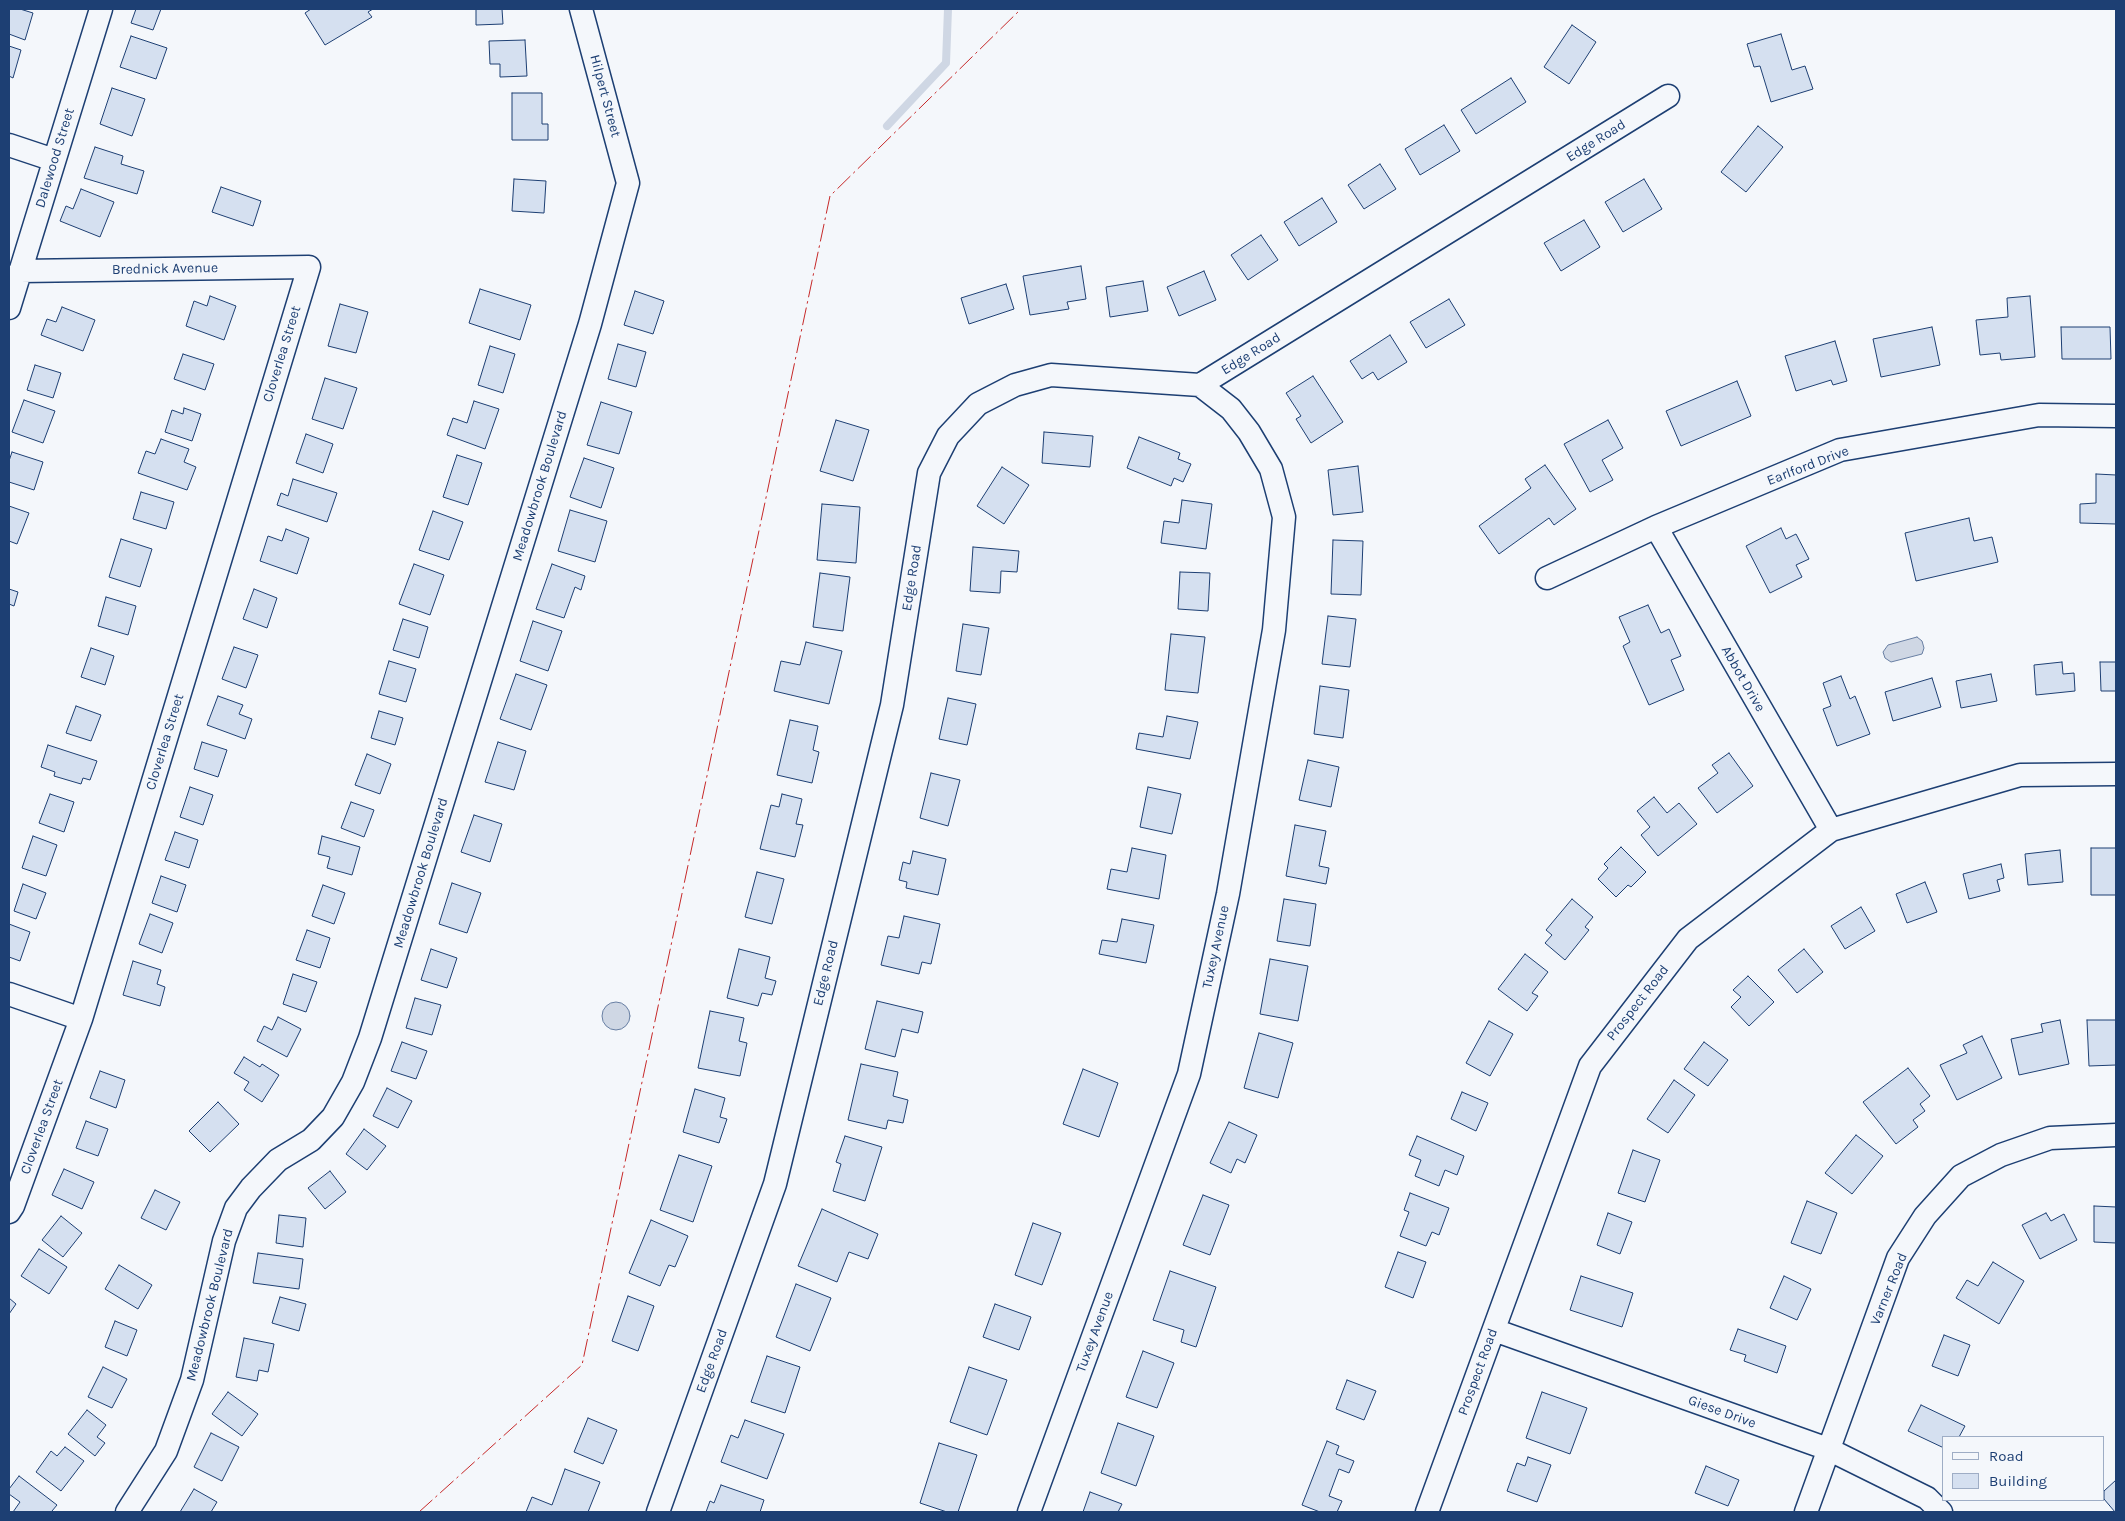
<!DOCTYPE html>
<style>
body{margin:0}
#map{position:relative;width:2125px;height:1521px;overflow:hidden;background:#f4f7fb;font-family:Karla,sans-serif}
canvas{display:block}
.frame{position:absolute;inset:0;border:10px solid #1d3f73;pointer-events:none}
.legend{position:absolute;left:1942px;top:1436px;width:162px;height:65px;box-sizing:border-box;background:#f4f7fb;border:1px solid #9eadc5;margin:0;padding:6px 9px;list-style:none;font-size:15px;color:#1d3f73}
.legend li{display:flex;align-items:center;gap:10px;height:25px}
.legend b{width:25px;border:1px solid #9eadc5}
</style>
<div id="map">
<canvas width="2125" height="1521"></canvas>
<div class="frame"></div>
<ul class="legend">
<li><b style="height:6px;background:#f4f7fb"></b>Road</li>
<li><b style="height:14px;background:#d5e0f0"></b>Building</li>
</ul>
</div>
<script>
const ctx = document.querySelector('canvas').getContext('2d');
ctx.lineJoin = 'round';
function fill(path, color) {
  ctx.fillStyle = color;
  ctx.fill(path, 'evenodd');
}
function toPath(rows) {
  const path = new Path2D();
  for (const r of rows) {
    if (r.length === 3) {
      path.moveTo(r[0] + r[2], r[1]);
      path.arc(r[0], r[1], r[2], 0, 2 * Math.PI);
      continue;
    }
    path.moveTo(r[0], r[1]);
    for (let i = 2; i < r.length; i += 2) path.lineTo(r[i], r[i + 1]);
  }
  return path;
}
function strokePath(path, color, width, dash) {
  ctx.strokeStyle = color;
  ctx.lineWidth = width;
  ctx.lineCap = dash ? 'butt' : 'round';
  ctx.setLineDash(dash || []);
  ctx.stroke(path);
}
function drawText(font, color, halo, rows, align = 'center') {
  ctx.font = font + ' Karla,sans-serif';
  ctx.lineWidth = 4;
  ctx.setLineDash([]);
  ctx.textBaseline = 'middle';
  ctx.strokeStyle = halo;
  ctx.fillStyle = color;
  for (const [text, x, y, turn = 0] of rows) {
    ctx.save();
    ctx.translate(x, y);
    ctx.rotate((+turn || 0) * Math.PI / 180);
    ctx.textAlign = isNaN(turn) ? turn : align;
    if (halo) ctx.strokeText(text, 0, 0);
    ctx.fillText(text, 0, 0);
    ctx.restore();
  }
}
const water = toPath([
 [1917,637,1922,641,1924,648,1922,654,1891,662,1885,658,1883,652,1888,645,1917,637],
 [616,1016,14]
]);
const stream = toPath([
 [887,126,946,63,948,9]
]);
const building = toPath([
 [9,9,20,9,33,13,25,40,9,34,9,9],
 [136,9,161,9,153,30,131,23,136,9],
 [311,9,373,9,368,12,372,17,325,45,305,13,311,9],
 [476,9,502,9,503,24,476,25,476,9],
 [1572,25,1596,42,1569,84,1544,67,1572,25],
 [1781,34,1792,70,1805,66,1813,89,1771,102,1760,66,1754,67,1747,44,1781,34],
 [131,36,167,48,156,79,120,67,131,36],
 [525,40,527,76,500,77,500,64,490,64,489,41,525,40],
 [9,46,21,50,13,78,9,76,9,46],
 [1511,78,1526,102,1476,134,1461,110,1511,78],
 [112,88,145,99,132,136,100,124,112,88],
 [512,93,542,93,542,124,548,124,548,140,512,140,512,93],
 [1444,125,1460,151,1420,175,1405,149,1444,125],
 [1758,126,1783,147,1746,192,1721,172,1758,126],
 [95,147,123,156,121,164,144,171,137,194,84,178,95,147],
 [1380,164,1396,189,1364,209,1348,185,1380,164],
 [514,179,546,181,544,213,512,211,514,179],
 [1644,179,1662,209,1623,232,1605,202,1644,179],
 [221,187,261,201,253,226,212,212,221,187],
 [81,189,114,202,100,237,60,221,66,206,73,209,81,189],
 [1322,198,1337,222,1299,246,1284,222,1322,198],
 [1584,220,1600,247,1561,271,1544,243,1584,220],
 [1261,235,1278,260,1248,280,1231,255,1261,235],
 [1081,266,1086,299,1067,302,1069,309,1030,315,1023,276,1081,266],
 [1204,271,1216,300,1179,316,1167,287,1204,271],
 [1143,281,1148,311,1110,317,1106,287,1143,281],
 [1006,284,1014,309,969,324,961,298,1006,284],
 [480,289,531,305,520,340,469,323,480,289],
 [635,291,664,301,653,334,624,325,635,291],
 [210,296,236,306,224,340,186,326,194,301,207,306,210,296],
 [2030,296,2035,357,2001,360,2000,353,1980,355,1976,320,2008,317,2007,298,2030,296],
 [1449,299,1465,325,1426,348,1410,322,1449,299],
 [340,304,368,312,356,353,328,346,340,304],
 [62,307,95,320,83,351,41,335,47,319,56,322,62,307],
 [1932,327,1940,365,1881,377,1873,339,1932,327],
 [2061,327,2110,327,2111,359,2062,359,2061,327],
 [1390,335,1407,362,1378,380,1373,372,1362,379,1350,361,1390,335],
 [1835,341,1847,381,1833,385,1831,380,1796,391,1785,356,1835,341],
 [618,344,646,352,636,387,608,379,618,344],
 [490,346,515,354,503,393,478,385,490,346],
 [183,354,214,364,205,390,174,379,183,354],
 [35,365,61,373,53,398,27,390,35,365],
 [1313,376,1343,422,1311,443,1296,419,1301,416,1286,393,1313,376],
 [325,378,357,388,343,429,312,419,325,378],
 [1737,381,1751,416,1681,446,1666,411,1737,381],
 [24,400,55,411,43,443,12,432,24,400],
 [474,401,499,409,485,449,447,435,453,418,467,423,474,401],
 [601,402,632,412,619,454,587,445,601,402],
 [184,408,201,414,192,441,165,432,172,410,183,414,184,408],
 [836,420,869,430,853,481,820,471,836,420],
 [1608,420,1623,448,1602,460,1613,480,1590,492,1564,444,1608,420],
 [1044,432,1093,436,1090,467,1042,463,1044,432],
 [306,434,333,444,323,473,296,463,306,434],
 [1139,437,1180,453,1178,459,1191,464,1183,482,1174,478,1171,486,1127,468,1139,437],
 [161,439,189,449,184,462,196,467,187,490,138,473,146,451,155,454,161,439],
 [12,452,43,462,34,490,9,482,9,461,12,452],
 [457,455,482,463,468,505,443,497,457,455],
 [584,458,614,468,601,508,570,497,584,458],
 [1545,465,1576,509,1554,525,1549,518,1499,554,1479,526,1531,488,1525,479,1545,465],
 [1358,466,1363,512,1333,515,1328,470,1358,466],
 [1002,467,1029,485,1004,524,977,506,1002,467],
 [2096,474,2116,475,2116,524,2080,523,2080,504,2096,503,2096,474],
 [293,479,337,493,327,522,277,505,281,493,288,496,293,479],
 [141,492,174,502,166,529,133,519,141,492],
 [1182,500,1212,504,1206,549,1161,543,1164,521,1179,523,1182,500],
 [822,504,860,507,856,563,817,560,822,504],
 [9,506,29,513,17,544,9,541,9,506],
 [570,510,607,521,595,562,558,551,570,510],
 [433,511,463,522,449,560,419,550,433,511],
 [1969,518,1974,541,1992,537,1998,562,1916,581,1905,533,1969,518],
 [1781,528,1786,539,1796,534,1809,559,1796,565,1802,577,1770,593,1746,546,1781,528],
 [286,529,309,538,297,574,260,561,268,536,282,541,286,529],
 [121,539,152,549,140,587,109,577,121,539],
 [1333,540,1363,541,1361,595,1331,594,1333,540],
 [973,547,1019,551,1017,572,1001,571,1000,593,970,591,973,547],
 [414,564,444,575,430,615,399,604,414,564],
 [552,564,585,576,581,590,575,587,564,618,536,609,552,564],
 [1180,572,1210,573,1208,611,1178,609,1180,572],
 [820,573,850,577,843,631,813,627,820,573],
 [9,589,18,592,14,606,9,604,9,589],
 [254,589,277,598,267,628,243,619,254,589],
 [106,597,136,606,128,635,98,626,106,597],
 [1648,605,1661,633,1669,629,1681,656,1671,660,1684,690,1649,705,1623,646,1630,642,1619,617,1648,605],
 [1328,616,1356,619,1350,667,1322,664,1328,616],
 [403,619,428,627,419,658,393,650,403,619],
 [533,621,562,631,548,671,520,661,533,621],
 [963,624,989,628,981,675,956,671,963,624],
 [1171,634,1205,637,1198,693,1165,690,1171,634],
 [806,642,842,651,829,704,774,691,781,661,800,665,806,642],
 [234,647,258,655,246,688,222,679,234,647],
 [91,648,114,656,105,685,81,677,91,648],
 [389,661,416,669,406,702,379,694,389,661],
 [2062,662,2063,674,2074,673,2075,691,2036,695,2034,665,2062,662],
 [2100,662,2116,662,2116,691,2101,691,2100,662],
 [516,674,547,685,531,730,500,719,516,674],
 [1991,674,1997,701,1961,708,1956,681,1991,674],
 [1841,676,1850,699,1855,696,1870,734,1837,746,1823,709,1831,706,1823,683,1841,676],
 [1932,678,1941,707,1893,721,1885,692,1932,678],
 [1320,686,1349,690,1343,738,1314,734,1320,686],
 [218,696,243,705,239,714,252,719,245,739,207,725,218,696],
 [948,698,976,704,967,745,939,739,948,698],
 [76,706,101,715,91,741,66,733,76,706],
 [379,711,403,718,395,745,371,738,379,711],
 [1167,716,1198,722,1190,759,1136,749,1139,733,1163,737,1167,716],
 [790,720,818,726,813,750,819,752,812,783,777,775,790,720],
 [202,742,227,750,218,777,194,769,202,742],
 [498,742,526,751,514,790,485,782,498,742],
 [48,745,97,761,90,780,83,778,81,784,54,776,55,772,41,767,48,745],
 [1729,753,1753,786,1717,813,1698,788,1718,773,1712,765,1729,753],
 [367,754,391,764,380,794,355,785,367,754],
 [1308,760,1339,767,1331,807,1299,800,1308,760],
 [931,773,960,780,948,826,920,818,931,773],
 [190,787,213,795,203,825,180,817,190,787],
 [1148,787,1181,794,1172,834,1140,827,1148,787],
 [50,794,74,802,64,832,39,823,50,794],
 [782,794,802,799,796,824,803,825,795,857,760,849,771,805,779,807,782,794],
 [1654,797,1667,813,1679,803,1697,824,1658,856,1641,835,1650,827,1637,811,1654,797],
 [351,802,374,810,364,837,341,828,351,802],
 [474,815,502,824,490,862,461,852,474,815],
 [1295,825,1326,831,1319,866,1329,868,1326,884,1286,876,1295,825],
 [175,832,198,840,189,868,165,860,175,832],
 [33,836,57,845,46,876,22,868,33,836],
 [322,836,360,847,352,875,327,868,330,857,318,854,322,836],
 [1621,847,1646,872,1631,887,1628,885,1616,897,1598,879,1608,868,1604,864,1621,847],
 [1132,848,1166,855,1159,899,1107,889,1111,869,1127,872,1132,848],
 [2091,848,2116,848,2116,895,2091,895,2091,848],
 [2060,850,2063,882,2028,885,2025,854,2060,850],
 [913,851,946,859,938,895,906,888,907,882,899,880,903,862,910,864,913,851],
 [2001,864,2004,878,1997,880,2000,891,1969,899,1963,874,2001,864],
 [757,872,784,879,772,924,745,917,757,872],
 [161,876,186,885,177,912,152,903,161,876],
 [1925,882,1937,912,1907,923,1896,894,1925,882],
 [452,883,481,893,467,933,439,924,452,883],
 [23,884,46,893,36,919,14,911,23,884],
 [323,885,345,893,334,924,312,916,323,885],
 [1284,899,1316,904,1310,946,1277,941,1284,899],
 [1572,899,1593,917,1585,927,1589,930,1565,960,1545,943,1552,935,1546,930,1572,899],
 [1861,907,1875,931,1845,949,1831,926,1861,907],
 [150,914,173,923,162,953,139,944,150,914],
 [904,916,940,924,931,964,922,962,919,974,881,965,888,936,899,938,904,916],
 [1122,919,1154,925,1146,963,1099,954,1102,940,1117,942,1122,919],
 [9,924,30,932,20,961,9,957,9,924],
 [307,930,330,938,320,968,296,960,307,930],
 [431,949,457,958,447,988,421,980,431,949],
 [739,949,770,957,765,978,776,981,772,995,762,993,758,1006,727,998,739,949],
 [1804,949,1823,972,1797,993,1778,970,1804,949],
 [1525,954,1548,972,1532,993,1538,996,1527,1011,1498,989,1525,954],
 [1270,959,1308,966,1298,1021,1260,1014,1270,959],
 [133,961,161,970,157,984,165,987,160,1006,123,995,133,961],
 [293,974,317,982,306,1012,283,1004,293,974],
 [1748,976,1774,1002,1749,1026,1731,1007,1741,997,1733,990,1748,976],
 [415,998,441,1005,432,1035,406,1028,415,998],
 [877,1001,923,1012,918,1033,902,1029,895,1057,865,1049,877,1001],
 [710,1011,744,1018,739,1041,747,1043,740,1076,698,1068,710,1011],
 [278,1017,301,1029,287,1057,257,1041,264,1026,272,1030,278,1017],
 [2060,1020,2069,1064,2019,1075,2011,1039,2043,1032,2041,1024,2060,1020],
 [2087,1020,2116,1020,2116,1065,2089,1066,2087,1020],
 [1489,1021,1513,1034,1490,1076,1466,1063,1489,1021],
 [1259,1033,1293,1043,1278,1098,1244,1088,1259,1033],
 [1982,1036,2002,1078,1957,1100,1940,1065,1967,1053,1963,1045,1982,1036],
 [402,1042,427,1051,416,1079,391,1071,402,1042],
 [1704,1042,1728,1060,1708,1086,1684,1069,1704,1042],
 [244,1057,260,1067,262,1064,279,1075,262,1102,244,1090,249,1082,234,1073,244,1057],
 [861,1064,898,1072,893,1096,908,1100,903,1123,888,1120,886,1129,848,1120,861,1064],
 [1908,1068,1930,1096,1920,1104,1925,1111,1913,1120,1918,1127,1896,1144,1863,1102,1908,1068],
 [1083,1069,1118,1083,1099,1137,1063,1124,1083,1069],
 [100,1071,125,1080,116,1108,90,1098,100,1071],
 [1674,1080,1695,1095,1668,1133,1647,1119,1674,1080],
 [387,1088,412,1101,398,1128,373,1116,387,1088],
 [695,1089,725,1098,720,1117,727,1119,719,1143,683,1132,695,1089],
 [1462,1092,1488,1103,1476,1131,1451,1119,1462,1092],
 [218,1102,239,1124,210,1152,189,1131,218,1102],
 [86,1121,108,1129,98,1156,76,1148,86,1121],
 [1229,1122,1257,1135,1245,1163,1237,1159,1231,1173,1210,1163,1229,1122],
 [364,1129,386,1146,367,1170,346,1154,364,1129],
 [1856,1135,1883,1156,1852,1194,1825,1173,1856,1135],
 [845,1136,882,1147,865,1201,833,1191,841,1164,836,1162,845,1136],
 [1417,1136,1464,1156,1457,1175,1445,1170,1439,1186,1415,1176,1421,1160,1409,1155,1417,1136],
 [1633,1150,1660,1160,1645,1202,1618,1193,1633,1150],
 [679,1155,712,1166,693,1222,660,1210,679,1155],
 [64,1169,94,1182,82,1209,52,1195,64,1169],
 [330,1171,346,1192,325,1209,308,1188,330,1171],
 [155,1190,180,1202,166,1230,141,1218,155,1190],
 [1410,1193,1449,1208,1439,1235,1432,1232,1426,1246,1400,1236,1409,1212,1404,1210,1410,1193],
 [1203,1195,1229,1205,1210,1255,1183,1245,1203,1195],
 [1807,1201,1837,1213,1821,1254,1791,1243,1807,1201],
 [2094,1206,2116,1207,2116,1243,2094,1242,2094,1206],
 [822,1209,878,1234,868,1259,849,1252,837,1282,798,1266,822,1209],
 [1608,1213,1632,1222,1620,1254,1597,1245,1608,1213],
 [2046,1213,2051,1221,2064,1214,2077,1240,2040,1259,2022,1225,2046,1213],
 [279,1215,306,1218,303,1247,276,1243,279,1215],
 [61,1216,82,1233,63,1257,42,1240,61,1216],
 [651,1220,688,1236,675,1267,669,1265,660,1286,629,1273,651,1220],
 [1033,1223,1061,1233,1042,1285,1015,1275,1033,1223],
 [39,1249,67,1267,49,1294,21,1276,39,1249],
 [1398,1252,1426,1262,1413,1298,1385,1287,1398,1252],
 [258,1253,303,1259,299,1289,253,1283,258,1253],
 [1993,1262,2024,1281,1999,1324,1956,1298,1967,1280,1978,1286,1993,1262],
 [119,1265,152,1285,138,1309,105,1289,119,1265],
 [1170,1271,1216,1287,1196,1347,1181,1342,1184,1330,1153,1320,1170,1271],
 [1581,1276,1633,1293,1622,1327,1570,1310,1581,1276],
 [1784,1276,1811,1289,1797,1320,1770,1308,1784,1276],
 [796,1284,831,1298,810,1351,776,1337,796,1284],
 [628,1296,654,1306,638,1351,612,1341,628,1296],
 [280,1297,306,1304,299,1331,272,1323,280,1297],
 [9,1298,16,1304,9,1314,9,1298],
 [995,1304,1031,1317,1019,1350,983,1337,995,1304],
 [115,1321,137,1330,127,1356,105,1347,115,1321],
 [1738,1329,1786,1346,1777,1373,1744,1361,1746,1355,1730,1350,1738,1329],
 [1944,1335,1970,1345,1958,1376,1932,1366,1944,1335],
 [244,1338,274,1344,268,1372,259,1370,257,1381,236,1377,244,1338],
 [1143,1351,1174,1363,1157,1408,1126,1397,1143,1351],
 [767,1356,800,1367,785,1413,751,1402,767,1356],
 [103,1367,127,1379,112,1408,88,1397,103,1367],
 [969,1367,1007,1380,987,1435,950,1422,969,1367],
 [1347,1380,1376,1391,1364,1420,1336,1409,1347,1380],
 [228,1392,258,1414,242,1436,212,1414,228,1392],
 [1542,1392,1587,1408,1570,1454,1526,1438,1542,1392],
 [1921,1405,1965,1426,1959,1437,1944,1437,1944,1448,1908,1431,1921,1405],
 [87,1410,106,1425,97,1437,105,1443,95,1456,68,1434,87,1410],
 [588,1418,617,1430,603,1464,574,1452,588,1418],
 [745,1420,784,1434,767,1479,721,1462,731,1435,738,1438,745,1420],
 [1118,1423,1154,1436,1136,1486,1101,1473,1118,1423],
 [211,1433,239,1447,222,1481,194,1467,211,1433],
 [1327,1441,1339,1446,1336,1454,1354,1461,1349,1473,1339,1469,1329,1496,1342,1501,1337,1512,1320,1512,1302,1505,1327,1441],
 [939,1443,977,1455,958,1512,947,1512,920,1503,939,1443],
 [65,1447,84,1461,61,1491,36,1472,51,1451,57,1456,65,1447],
 [1528,1457,1551,1465,1537,1502,1507,1491,1517,1463,1525,1466,1528,1457],
 [1706,1466,1739,1480,1728,1506,1695,1493,1706,1466],
 [565,1469,600,1482,588,1512,526,1512,532,1497,552,1505,565,1469],
 [19,1476,57,1505,52,1511,54,1512,13,1512,20,1502,9,1494,9,1489,19,1476],
 [2116,1480,2116,1512,2115,1512,2104,1499,2104,1491,2116,1480],
 [721,1485,764,1500,760,1512,706,1512,710,1501,714,1503,721,1485],
 [194,1489,217,1502,211,1512,180,1512,194,1489],
 [1090,1492,1122,1504,1118,1512,1083,1512,1090,1492]
]);
const minor = toPath([
 [9,145,54,160],
 [9,308,101,9],
 [1656,527,1831,830],
 [1547,578,1656,527,1840,450,2039,415,2116,416],
 [9,994,81,1019],
 [9,1212,13,1206,81,1019,309,267,20,271],
 [1494,1330,1828,1449,1927,1498,1941,1512],
 [127,1512,166,1451,192,1380,224,1241,236,1208,251,1188,278,1160,311,1140,333,1117,353,1082,370,1038,590,324,628,183,581,9],
 [658,1512,775,1184,892,705,929,473,948,436,978,404,1015,385,1051,375,1200,385,1668,96],
 [1029,1512,1189,1074,1228,894,1274,630,1284,517,1271,469,1249,432,1231,409,1200,385],
 [1427,1512,1590,1066,1688,939,1831,830,2020,775,2116,774],
 [1806,1512,1898,1258,1925,1216,1961,1176,2001,1155,2050,1138,2116,1135]
]);
const power = toPath([
 [419,1512,582,1365,830,196,1021,9]
]);
const streetNames = [
 ["Hilpert Street",605,96,75],
 ["Edge Road",1596,141,-32],
 ["Dalewood Street",55,158,-73],
 ["Brednick Avenue",165,269,-1],
 ["Cloverlea Street",282,354,-73],
 ["Edge Road",1251,354,-32],
 ["Earlford Drive",1808,466,-21],
 ["Meadowbrook Boulevard",540,486,-73],
 ["Edge Road",912,578,-81],
 ["Abbot Drive",1743,679,60],
 ["Cloverlea Street",165,742,-73],
 ["Meadowbrook Boulevard",421,873,-73],
 ["Tuxey Avenue",1216,947,-78],
 ["Edge Road",826,973,-76],
 ["Prospect Road",1638,1003,-52],
 ["Cloverlea Street",42,1127,-70],
 ["Varner Road",1889,1289,-68],
 ["Meadowbrook Boulevard",210,1305,-76],
 ["Tuxey Avenue",1095,1332,-70],
 ["Edge Road",712,1361,-70],
 ["Prospect Road",1478,1372,-70],
 ["Giese Drive",1722,1412,20]
];
fill(water, '#cfd7e4');
strokePath(water, '#687fa3', 1);
strokePath(stream, '#cfd7e4', 8);
fill(building, '#d5e0f0');
strokePath(building, '#1d3f73', 1);
strokePath(minor, '#1d3f73', 25);
strokePath(minor, '#f4f7fb', 22);
strokePath(power, '#c62828', 1, [18, 4, 2.5, 4]);
drawText('14px', '#1d3f73', '#f4f7fb', streetNames);
</script>
